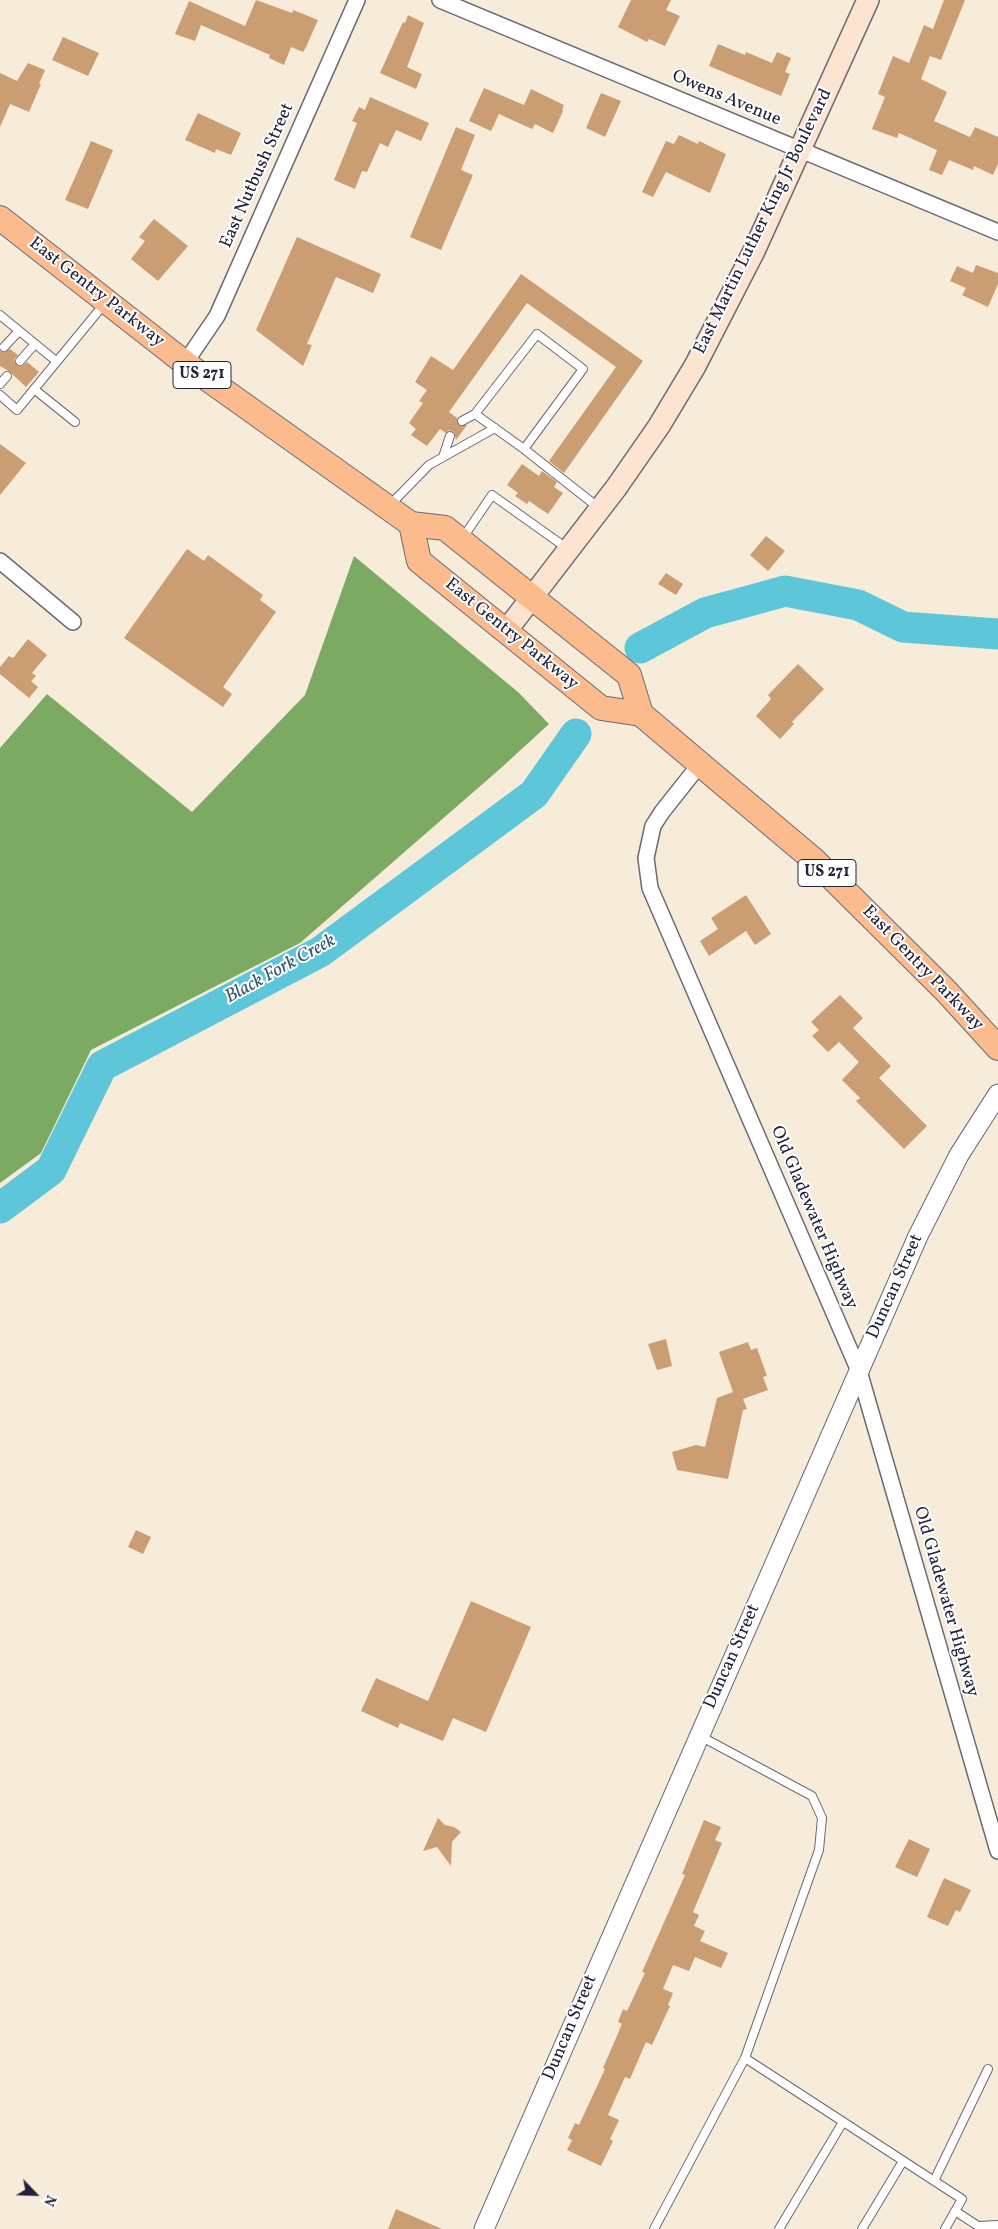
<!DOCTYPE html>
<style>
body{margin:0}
#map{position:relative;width:998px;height:2229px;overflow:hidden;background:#f7ecda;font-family:Vollkorn,serif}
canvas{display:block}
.north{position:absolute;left:10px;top:2169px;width:50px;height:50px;-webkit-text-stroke:4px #fff;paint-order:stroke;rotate:114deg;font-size:14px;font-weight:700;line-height:20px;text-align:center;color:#22223b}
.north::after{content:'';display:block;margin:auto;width:18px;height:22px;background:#22223b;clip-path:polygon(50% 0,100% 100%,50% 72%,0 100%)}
</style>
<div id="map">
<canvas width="998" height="2229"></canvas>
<div class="north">N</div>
</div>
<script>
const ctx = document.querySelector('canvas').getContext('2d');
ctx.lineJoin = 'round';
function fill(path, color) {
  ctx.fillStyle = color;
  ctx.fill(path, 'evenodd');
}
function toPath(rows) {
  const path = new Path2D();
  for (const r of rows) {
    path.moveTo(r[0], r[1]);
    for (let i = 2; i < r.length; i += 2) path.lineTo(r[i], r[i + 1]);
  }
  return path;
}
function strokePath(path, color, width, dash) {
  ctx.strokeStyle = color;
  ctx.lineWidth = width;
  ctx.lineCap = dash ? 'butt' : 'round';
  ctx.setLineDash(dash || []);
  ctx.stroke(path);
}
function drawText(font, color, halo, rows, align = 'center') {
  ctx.font = font + ' Vollkorn,serif';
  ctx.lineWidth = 4;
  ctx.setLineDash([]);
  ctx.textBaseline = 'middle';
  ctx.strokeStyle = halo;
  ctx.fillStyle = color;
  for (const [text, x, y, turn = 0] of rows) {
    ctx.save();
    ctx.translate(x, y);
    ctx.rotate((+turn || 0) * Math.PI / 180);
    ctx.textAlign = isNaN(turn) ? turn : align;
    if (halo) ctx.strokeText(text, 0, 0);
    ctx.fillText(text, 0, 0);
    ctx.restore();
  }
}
const forest = toPath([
 [354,556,518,692,549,724,501,768,300,943,91,1050,41,1153,0,1183,0,748,47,694,192,812,305,695]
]);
const river = toPath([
 [640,648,705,613,785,591,858,605,903,627,998,634],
 [0,1208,51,1170,102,1066,320,952,534,794,576,734]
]);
const building = toPath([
 [256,0,292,13,293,10,318,20,306,47,303,52,291,47,284,65,269,58,270,55,201,25,195,41,175,34,189,1,245,26],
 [631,0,671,0,666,10,680,16,665,46,649,39,647,42,618,27],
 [944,0,965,0,941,60,930,56,921,79,947,92,934,121,970,137,975,127,998,137,998,164,993,175,974,166,973,170,949,160,942,175,929,170,937,150,899,133,897,138,872,129,885,97,878,94,893,56,909,63,924,25,933,29],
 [408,15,424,23,407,67,422,74,416,89,380,73,403,22,405,23],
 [63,37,99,53,88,76,52,60],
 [718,44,745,55,746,52,772,63,777,52,791,58,785,72,790,74,781,96,709,66],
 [28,63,45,70,39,84,41,84,29,112,10,104,0,127,0,73,17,81],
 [484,88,524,105,531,89,564,105,562,110,563,111,553,133,535,124,532,129,499,114,491,131,469,121],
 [601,93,621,101,605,137,586,128],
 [370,97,429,123,421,141,396,130,388,147,380,143,367,172,362,171,355,189,334,180,357,123,352,121,359,107,365,110],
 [198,113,241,133,231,155,216,149,215,153,185,140],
 [456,127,475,135,461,170,473,175,441,250,410,237],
 [679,135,698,144,699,141,726,154,710,193,666,172,653,197,642,192,666,141,674,144],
 [91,141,113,150,88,209,65,200],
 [154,219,188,246,158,281,131,259,145,241,139,237],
 [297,237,381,274,373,293,336,277,307,344,312,345,303,366,256,330],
 [976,265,998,273,998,284,988,307,962,295,966,288,950,281,957,266,973,273],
 [521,274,643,361,564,473,549,461,616,367,527,303,449,412,457,418,459,425,467,425,456,440,454,432,449,430,446,433,440,429,427,446,411,435,416,429,409,423,423,403,419,401,427,390,415,382,431,356,453,370],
 [10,349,18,355,14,360,17,365,22,366,27,362,39,372,26,387,10,372,0,366,0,351,5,352],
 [0,444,26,463,0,495],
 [522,464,539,476,542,471,557,482,554,487,563,493,548,514,529,501,527,504,515,496,518,493,507,485],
 [766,536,785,551,768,571,750,555],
 [187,549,204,561,208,555,263,595,260,600,276,612,223,687,232,694,223,707,124,638],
 [666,573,683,584,676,595,658,584],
 [28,639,47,655,32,673,36,676,31,681,38,687,29,698,0,674,0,667,9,656,13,658],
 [798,664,824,689,792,722,794,724,780,739,756,716,771,699,768,695],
 [746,895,771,934,755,945,746,931,709,956,700,941,718,929,711,918],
 [840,995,863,1018,853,1028,891,1066,879,1078,927,1126,904,1149,856,1101,860,1098,842,1080,859,1062,839,1042,828,1052,812,1036,819,1030,811,1022],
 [666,1339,672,1366,657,1370,648,1344],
 [748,1342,751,1350,757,1348,767,1376,763,1377,768,1390,743,1399,747,1409,743,1410,728,1479,677,1470,672,1452,696,1445,705,1447,717,1398,733,1392,719,1352],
 [136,1530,151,1537,143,1554,128,1547],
 [471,1601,531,1627,486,1732,453,1718,443,1741,400,1723,398,1728,361,1711,376,1678,428,1701],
 [438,1818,445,1825,454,1827,461,1832,452,1842,451,1866,437,1847,423,1851],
 [704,1820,721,1827,715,1840,722,1843,693,1912,699,1915,694,1926,705,1931,700,1941,728,1953,721,1968,695,1957,689,1971,673,1965,663,1989,673,1993,668,2005,670,2006,652,2045,646,2042,630,2079,625,2077,608,2115,619,2120,610,2139,613,2141,601,2166,567,2150,572,2140,568,2138,575,2123,579,2125,605,2069,603,2068,622,2024,618,2022,623,2009,627,2011,645,1973,642,1972,685,1875,682,1874],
 [909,1839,930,1849,917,1877,895,1867],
 [944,1878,971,1890,960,1912,956,1910,948,1926,927,1917],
 [396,2209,442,2229,388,2229]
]);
const service = toPath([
 [0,315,56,361],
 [4,347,19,331],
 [20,361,35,344],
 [0,384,7,376],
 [34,389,75,422],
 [0,395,17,410,105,303],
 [462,421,475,414],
 [524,449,475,414,537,334,583,369,524,449,599,508],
 [444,454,450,436],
 [389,506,429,465,495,428],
 [462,539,492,495,568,549],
 [745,2058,962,2199,945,2229],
 [934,2181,988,2069],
 [955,2211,978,2226,998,2225],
 [654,2229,745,2058,819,1850,822,1818,812,1796,700,1736],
 [779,2229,843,2122],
 [862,2229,903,2161]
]);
const minor = toPath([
 [440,0,998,232],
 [185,363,217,316,357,0],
 [0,561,73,622],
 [700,764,662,812,653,826,646,858,650,888,859,1371,998,1851]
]);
const tertiary = toPath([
 [484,2229,918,1236,959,1155,998,1094]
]);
const secondary = toPath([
 [506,631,616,488,659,426,695,366,754,251,868,0]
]);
const primary = toPath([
 [0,218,185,363,411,524,445,528,629,675,641,714],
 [411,524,419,561,601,708,641,714,700,764,815,861,946,991,998,1048]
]);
const shields = [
 [202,375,58],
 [827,873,58]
];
const shieldNames = [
 ["US 271",202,375],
 ["US 271",827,873]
];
const streetNames = [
 ["Owens Avenue",726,99,23],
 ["East Nutbush Street",258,176,-66],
 ["East Martin Luther King Jr Boulevard",764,222,-64],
 ["East Gentry Parkway",96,293,38],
 ["East Gentry Parkway",511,635,39],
 ["East Gentry Parkway",922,969,46],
 ["Old Gladewater Highway",813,1218,67],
 ["Duncan Street",896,1287,-66],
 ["Old Gladewater Highway",945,1602,74],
 ["Duncan Street",733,1657,-66],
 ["Duncan Street",571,2028,-67]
];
const waterNames = [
 ["Black Fork Creek",281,970,-29]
];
fill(forest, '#7daa63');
strokePath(river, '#5dc6d9', 31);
fill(building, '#ca9e72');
strokePath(service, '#6d6973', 10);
strokePath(minor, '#6d6973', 18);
strokePath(tertiary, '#6d6973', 21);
strokePath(secondary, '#6d6973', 24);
strokePath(primary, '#6d6973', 26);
strokePath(service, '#fff', 8);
strokePath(minor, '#fff', 15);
strokePath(tertiary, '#fff', 19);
strokePath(secondary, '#fde4d1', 21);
strokePath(primary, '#fbbb8d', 24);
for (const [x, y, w] of shields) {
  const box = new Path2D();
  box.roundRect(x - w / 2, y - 13.5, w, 27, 4);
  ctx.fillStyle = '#fff';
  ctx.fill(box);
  strokePath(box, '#22223b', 1);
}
drawText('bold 16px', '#22223b', null, shieldNames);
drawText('18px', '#22223b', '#fff', streetNames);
drawText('italic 19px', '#375b72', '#fff', waterNames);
</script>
